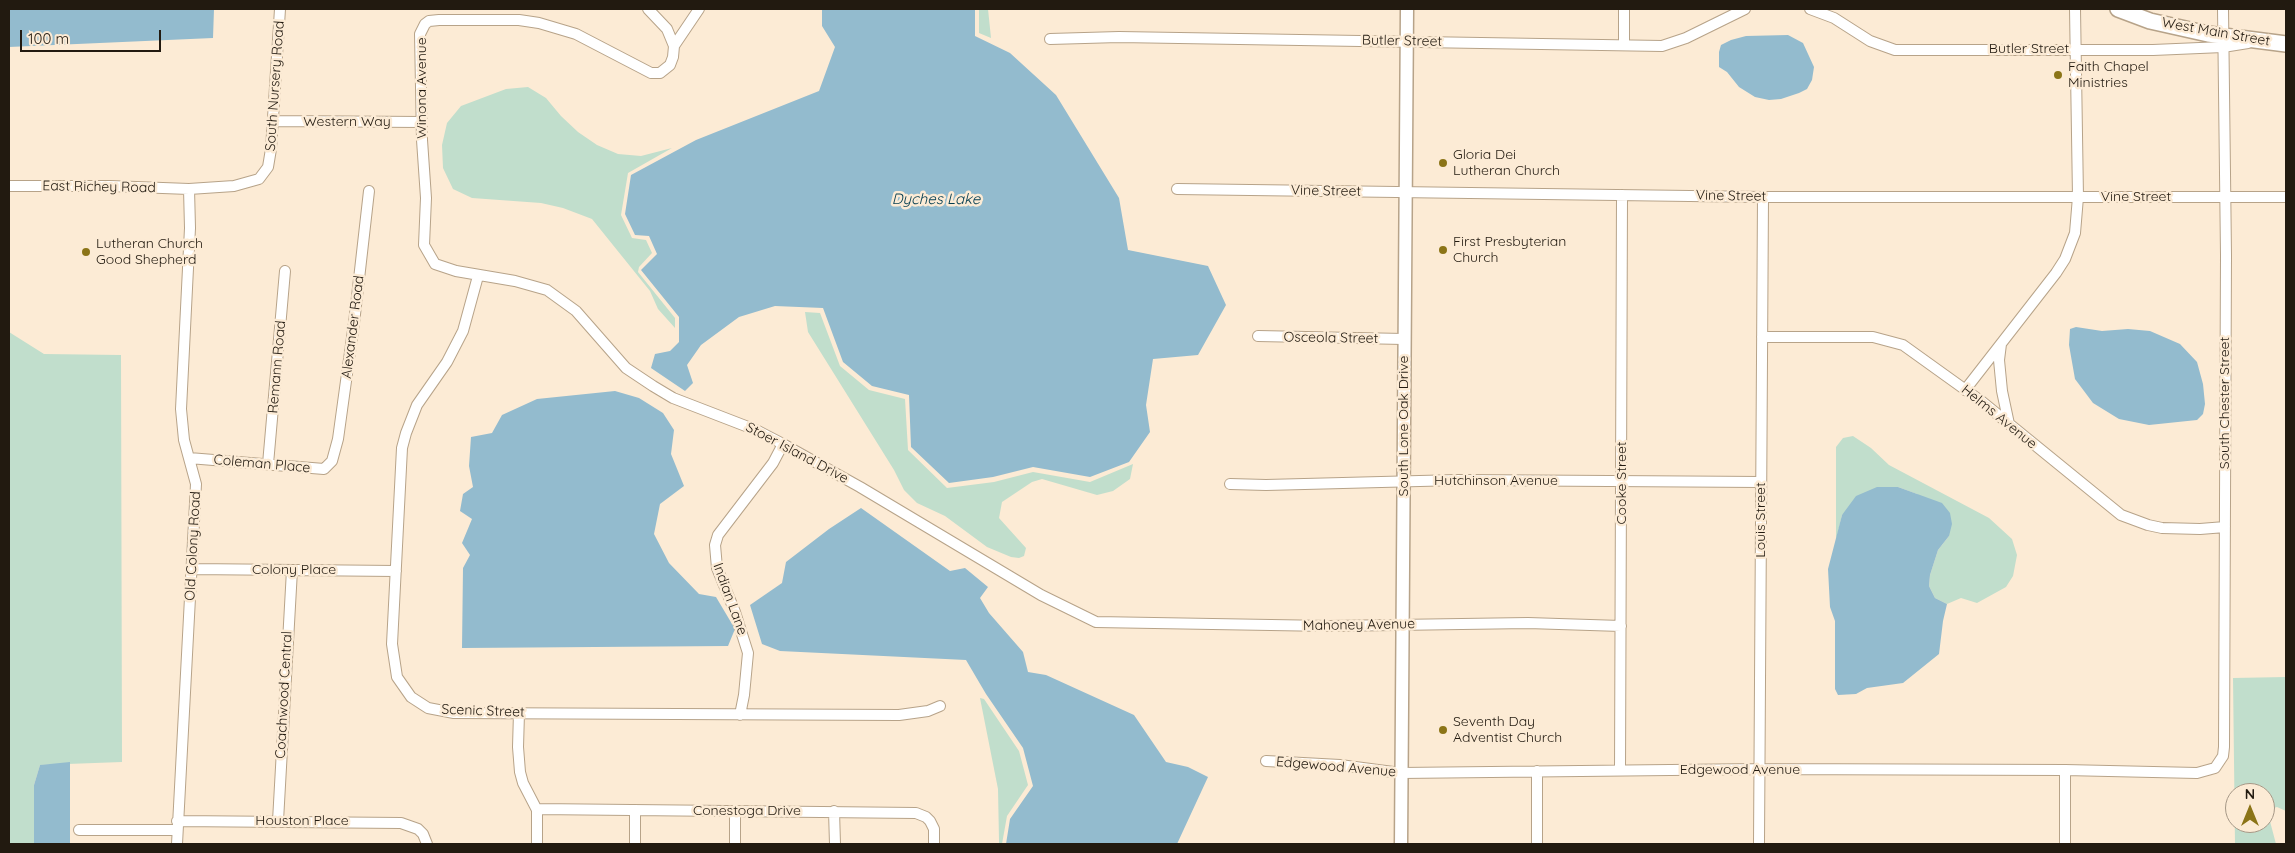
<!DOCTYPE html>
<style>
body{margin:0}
#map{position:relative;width:2295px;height:853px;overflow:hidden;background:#fcebd5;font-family:Quicksand,sans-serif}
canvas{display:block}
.frame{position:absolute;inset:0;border:10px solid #221a10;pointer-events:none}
.north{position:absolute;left:2225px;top:783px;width:50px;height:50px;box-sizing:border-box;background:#fcebd5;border:1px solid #a59786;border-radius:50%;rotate:0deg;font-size:14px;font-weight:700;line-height:20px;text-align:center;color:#221a10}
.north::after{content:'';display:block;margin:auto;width:18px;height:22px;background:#8b7417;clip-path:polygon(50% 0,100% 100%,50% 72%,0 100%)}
.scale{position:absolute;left:20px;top:30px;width:141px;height:22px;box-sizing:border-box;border:2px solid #221a10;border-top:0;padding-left:6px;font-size:15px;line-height:18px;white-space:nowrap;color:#221a10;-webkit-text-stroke:4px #fcebd5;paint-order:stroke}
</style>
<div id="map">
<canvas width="2295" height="853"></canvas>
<div class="frame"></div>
<div class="north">N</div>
<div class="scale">100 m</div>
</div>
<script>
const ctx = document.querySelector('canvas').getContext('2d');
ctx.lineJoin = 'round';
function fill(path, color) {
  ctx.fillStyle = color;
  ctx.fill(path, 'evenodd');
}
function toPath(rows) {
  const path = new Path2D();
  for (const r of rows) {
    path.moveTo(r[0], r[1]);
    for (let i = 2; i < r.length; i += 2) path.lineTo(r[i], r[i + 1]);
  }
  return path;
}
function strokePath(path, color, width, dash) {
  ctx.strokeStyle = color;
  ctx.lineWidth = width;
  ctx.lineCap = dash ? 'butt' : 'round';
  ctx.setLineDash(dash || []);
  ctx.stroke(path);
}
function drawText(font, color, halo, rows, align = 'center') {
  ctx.font = font + ' Quicksand,sans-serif';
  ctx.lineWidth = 5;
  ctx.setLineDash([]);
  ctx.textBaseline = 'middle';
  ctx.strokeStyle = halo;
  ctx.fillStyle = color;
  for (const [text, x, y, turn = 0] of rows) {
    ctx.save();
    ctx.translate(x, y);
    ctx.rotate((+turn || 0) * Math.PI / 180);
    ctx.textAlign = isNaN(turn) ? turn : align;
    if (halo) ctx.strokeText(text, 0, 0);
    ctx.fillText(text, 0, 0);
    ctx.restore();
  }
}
const green = toPath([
 [979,9,988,9,991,38,979,33],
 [528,87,546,98,561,116,578,132,597,145,618,154,641,156,672,148,628,173,621,215,632,238,646,240,652,253,639,267,638,272,675,318,675,328,658,309,650,291,592,219,563,208,541,203,472,198,453,189,443,168,442,145,447,123,461,106,506,89],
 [805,312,820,313,840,366,869,390,905,399,908,450,947,488,994,482,1033,472,1090,482,1133,464,1130,479,1113,491,1097,495,1042,479,1032,482,1002,502,999,518,1026,548,1024,556,1019,558,1011,557,987,547,945,516,917,503,904,490,894,470,808,332],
 [9,332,44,354,121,355,122,762,40,765,34,785,34,844,9,844],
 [1853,436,1871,448,1889,465,1989,518,2012,539,2017,555,2013,576,2006,587,1977,603,1961,598,1947,604,1935,598,1929,586,1930,575,1938,550,1949,536,1917,494,1898,487,1842,515,1836,540,1836,447,1843,438],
 [2286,677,2286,811,2277,807,2267,810,2276,844,2235,844,2233,678],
 [2235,793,2265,793,2265,823,2235,823],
 [980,698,984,699,1019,751,1028,785,1007,816,1002,844,999,844,999,840,998,789]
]);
const water = toPath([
 [9,9,214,9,213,38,9,47],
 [822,9,975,9,975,36,1010,53,1056,95,1119,198,1128,250,1208,266,1226,305,1198,355,1153,359,1146,405,1150,432,1129,462,1090,477,1033,467,993,477,949,483,911,447,909,395,872,386,843,362,823,308,775,306,739,317,701,345,687,365,693,383,685,391,651,368,655,354,670,351,679,342,679,317,641,270,657,254,649,236,635,235,625,214,631,175,696,140,819,91,835,47,822,26],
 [1788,35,1803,43,1814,67,1812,80,1807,89,1799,93,1781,99,1769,100,1755,97,1739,87,1727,72,1719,67,1719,52,1721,45,1731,40,1746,36],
 [2076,327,2102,331,2128,329,2150,331,2180,344,2197,362,2203,384,2205,404,2203,414,2197,420,2149,425,2119,419,2093,403,2075,379,2069,345,2070,329],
 [615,391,639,398,663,413,674,430,671,454,684,486,660,504,654,534,669,563,699,594,716,597,735,629,728,646,462,648,463,568,470,555,462,543,472,519,460,511,463,494,473,487,469,466,471,437,492,433,502,415,537,399],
 [1877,487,1898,487,1942,503,1950,513,1952,524,1949,536,1938,550,1930,575,1929,586,1935,598,1947,604,1943,621,1939,654,1903,683,1867,688,1856,694,1838,695,1835,689,1835,621,1830,607,1828,569,1842,515,1856,496],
 [861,508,950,571,965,568,988,587,980,598,989,613,1023,652,1028,672,1046,675,1134,715,1166,762,1188,767,1208,777,1177,844,1006,844,1010,819,1033,786,1023,748,986,694,966,660,780,651,762,644,750,605,782,583,786,562,829,529],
 [70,762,70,844,34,844,34,785,40,765]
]);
const minor = toPath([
 [648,9,667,29,674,46,673,57,670,65,660,73,651,73,576,34,539,23,519,20,439,20,429,21,425,24,420,34,422,140,426,198,424,245,435,264,456,271,515,281,547,290,576,311,626,368,653,386,673,398,756,430,783,444,860,487,1041,595,1096,622,1329,626,1528,623,1621,626],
 [1810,9,1834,18,1870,41,1895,50,2153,50,2223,47,2248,43],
 [1050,39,1119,37,1662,46,1686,38,1745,9],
 [1624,44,1624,9],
 [674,46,699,9],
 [272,121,422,122],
 [9,186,110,186,189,189,234,186,259,179,268,167,271,149,280,9],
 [1177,189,1763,197,2286,197],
 [478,276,463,331,447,362,417,405,406,433,402,448,392,644,397,677,411,697,428,708,454,713,899,715,928,711,940,706],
 [1258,336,1404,339],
 [1762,337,1873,337,1903,345,1981,401,2121,515,2148,525,2162,528,2200,529,2225,527],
 [2001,344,1999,360,2002,391,2009,424],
 [1965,390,2056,273,2065,259,2075,233,2078,197,2075,9],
 [189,458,324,469,332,461,338,439,354,323,369,191],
 [268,464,285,271],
 [1230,484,1266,485,1458,480,1761,482],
 [191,569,396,571],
 [519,713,518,747,520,772,523,783,537,810,537,844],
 [740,715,744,695,748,653,735,612,717,568,715,545,718,535,773,463,783,444],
 [1266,761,1340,765,1401,773,1760,769,2065,770,2197,773,2215,768,2223,756,2224,747,2226,255,2223,9],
 [1620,770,1622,195],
 [2065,770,2065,844],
 [537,809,916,813,926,817,930,821,934,829,934,844],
 [635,810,635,844],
 [834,811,835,844],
 [177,821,401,823,418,829,423,834,427,844],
 [278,821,292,570],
 [79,830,177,830],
 [177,844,196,484,184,440,181,409,190,228,189,189],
 [735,844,735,811],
 [1537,844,1537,771],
 [1759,844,1763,197]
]);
const tertiary = toPath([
 [1401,844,1407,9]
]);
const secondary = toPath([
 [2118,9,2150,21,2208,34,2286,44]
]);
const markers = [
 [2058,75,5,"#8b7417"],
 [1443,163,5,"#8b7417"],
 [1443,250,5,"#8b7417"],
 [86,252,5,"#8b7417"],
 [1443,730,5,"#8b7417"]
];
const streetNames = [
 ["West Main Street",2216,32,10],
 ["Butler Street",1402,41,1],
 ["Butler Street",2029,49],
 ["South Nursery Road",275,86,-86],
 ["Winona Avenue",422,88,-90],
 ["Western Way",347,122],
 ["East Richey Road",99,187,1],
 ["Vine Street",1326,191,1],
 ["Vine Street",1731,196,1],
 ["Vine Street",2136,197],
 ["Alexander Road",353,327,-83],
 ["Osceola Street",1331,338,1],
 ["Remann Road",277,367,-85],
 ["South Chester Street",2225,403,-90],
 ["Helms Avenue",1999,417,39],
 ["South Lone Oak Drive",1404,426,-90],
 ["Stoer Island Drive",797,453,28],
 ["Coleman Place",262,464,5],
 ["Hutchinson Avenue",1496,481],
 ["Cooke Street",1622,483,-90],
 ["Louis Street",1761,520,-90],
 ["Old Colony Road",193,546,-87],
 ["Colony Place",294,570],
 ["Indian Lane",730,599,70],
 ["Mahoney Avenue",1359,625,-1],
 ["Coachwood Central",284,695,-87],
 ["Scenic Street",483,711,2],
 ["Edgewood Avenue",1336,767,5],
 ["Edgewood Avenue",1740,770],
 ["Conestoga Drive",747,811],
 ["Houston Place",302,821]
];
const poiNames = [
 ["Faith Chapel",2068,67],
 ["Ministries",2068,83],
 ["Gloria Dei",1453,155],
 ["Lutheran Church",1453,171],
 ["First Presbyterian",1453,242],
 ["Church",1453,258],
 ["Lutheran Church",96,244],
 ["Good Shepherd",96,260],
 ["Seventh Day",1453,722],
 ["Adventist Church",1453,738]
];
const waterNames = [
 ["Dyches Lake",936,199]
];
fill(green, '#c1decc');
fill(water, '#93bbce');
strokePath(minor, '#b7a389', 12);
strokePath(tertiary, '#b7a389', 15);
strokePath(secondary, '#b7a389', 18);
strokePath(minor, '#fff', 10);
strokePath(tertiary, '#fff', 12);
strokePath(secondary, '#fff', 15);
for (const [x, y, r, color] of markers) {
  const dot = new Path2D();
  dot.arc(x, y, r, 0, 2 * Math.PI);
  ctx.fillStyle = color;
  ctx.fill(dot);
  strokePath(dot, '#fcebd5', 2);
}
drawText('14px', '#221a10', '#fcebd5', streetNames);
drawText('14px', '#221a10', '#fcebd5', poiNames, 'left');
drawText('italic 15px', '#003b4f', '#fcebd5', waterNames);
</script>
